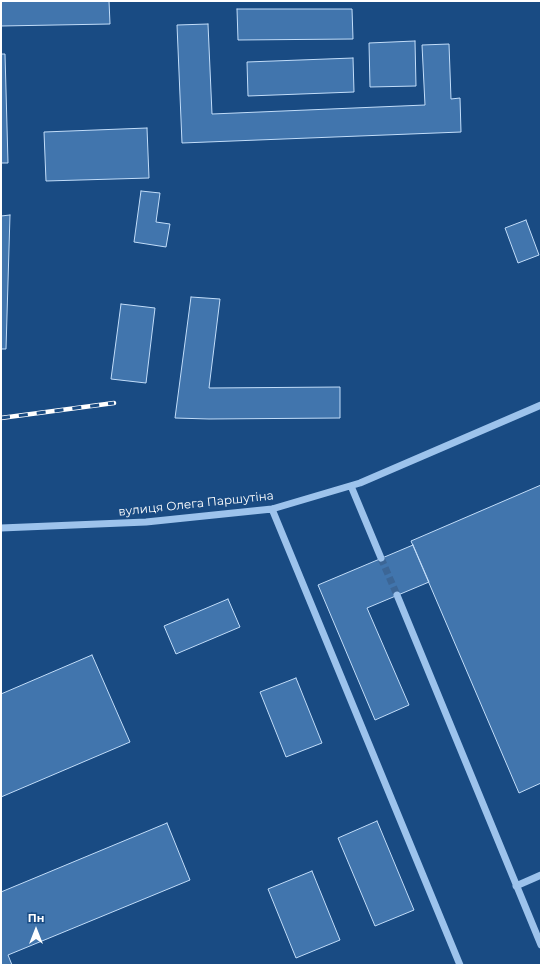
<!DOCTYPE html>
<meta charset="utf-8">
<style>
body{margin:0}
#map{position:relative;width:542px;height:966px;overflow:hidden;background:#194b83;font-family:Montserrat,sans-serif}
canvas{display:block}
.frame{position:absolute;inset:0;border:2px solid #fff;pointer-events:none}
.north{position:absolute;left:16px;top:910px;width:40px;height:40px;-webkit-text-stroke:3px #194b83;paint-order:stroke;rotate:0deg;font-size:11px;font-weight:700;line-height:16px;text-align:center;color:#fff}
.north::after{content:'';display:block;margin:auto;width:14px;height:18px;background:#fff;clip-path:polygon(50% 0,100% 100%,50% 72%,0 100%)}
</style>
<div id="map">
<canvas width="542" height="966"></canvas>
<div class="frame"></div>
<div class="north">Пн</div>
</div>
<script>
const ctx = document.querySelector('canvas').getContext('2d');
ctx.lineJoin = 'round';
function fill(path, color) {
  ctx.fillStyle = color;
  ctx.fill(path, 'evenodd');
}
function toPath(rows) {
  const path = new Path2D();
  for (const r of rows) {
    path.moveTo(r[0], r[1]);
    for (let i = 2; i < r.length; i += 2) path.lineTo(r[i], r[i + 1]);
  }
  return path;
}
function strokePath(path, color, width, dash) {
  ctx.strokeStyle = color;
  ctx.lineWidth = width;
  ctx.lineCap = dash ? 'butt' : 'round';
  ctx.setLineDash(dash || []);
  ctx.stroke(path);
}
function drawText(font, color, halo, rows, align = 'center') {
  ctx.font = font + ' Montserrat,sans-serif';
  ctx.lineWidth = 3;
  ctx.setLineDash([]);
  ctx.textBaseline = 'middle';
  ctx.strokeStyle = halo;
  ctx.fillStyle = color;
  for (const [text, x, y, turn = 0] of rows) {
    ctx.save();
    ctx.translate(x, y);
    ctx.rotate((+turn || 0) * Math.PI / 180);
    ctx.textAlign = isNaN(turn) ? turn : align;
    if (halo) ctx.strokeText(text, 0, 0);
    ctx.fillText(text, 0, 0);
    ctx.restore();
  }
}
const building = toPath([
 [1,1,109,1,110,24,1,26,1,1],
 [237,9,352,9,353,39,238,40,237,9],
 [208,24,212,114,425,105,422,45,449,44,451,99,460,98,461,132,182,143,177,25,208,24],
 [415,41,416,86,370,87,369,43,415,41],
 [1,54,5,54,8,163,1,163,1,54],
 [353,58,354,92,248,96,247,62,353,58],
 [147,128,149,178,46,181,44,132,147,128],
 [141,191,160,193,156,222,170,224,166,247,134,242,141,191],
 [10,215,6,349,1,349,1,216,10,215],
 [526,220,539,255,518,263,505,228,526,220],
 [191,297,220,299,209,388,340,387,340,418,209,419,175,418,191,297],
 [121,304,155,308,146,383,111,379,121,304],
 [541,485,541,783,519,793,411,541,541,485],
 [413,545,429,582,367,608,409,705,375,720,318,585,413,545],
 [228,599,240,627,176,654,164,626,228,599],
 [92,655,130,742,1,797,1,694,92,655],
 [296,678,322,743,286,757,260,692,296,678],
 [377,821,414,910,375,926,338,838,377,821],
 [167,823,190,880,8,955,12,965,1,965,1,892,167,823],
 [312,871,340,940,296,958,268,889,312,871]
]);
const minorTunnel = toPath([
 [381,558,397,595]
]);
const minor = toPath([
 [351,486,381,558],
 [272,509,460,965],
 [1,528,146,522,272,509,360,483,541,405],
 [397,595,541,945],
 [516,886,541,875]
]);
const rail = toPath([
 [1,418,114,403]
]);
const streetNames = [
 ["вулиця Олега Паршутіна",196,504,-6]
];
fill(building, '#4175ad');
strokePath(building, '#c2ddf9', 1);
strokePath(minorTunnel, '#3c6696', 7, [7, 3.5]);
strokePath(minor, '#9dc3ec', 7);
strokePath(rail, '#fff', 4.5);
strokePath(rail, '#194b83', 3, [9]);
drawText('12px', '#fff', '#194b83', streetNames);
</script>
